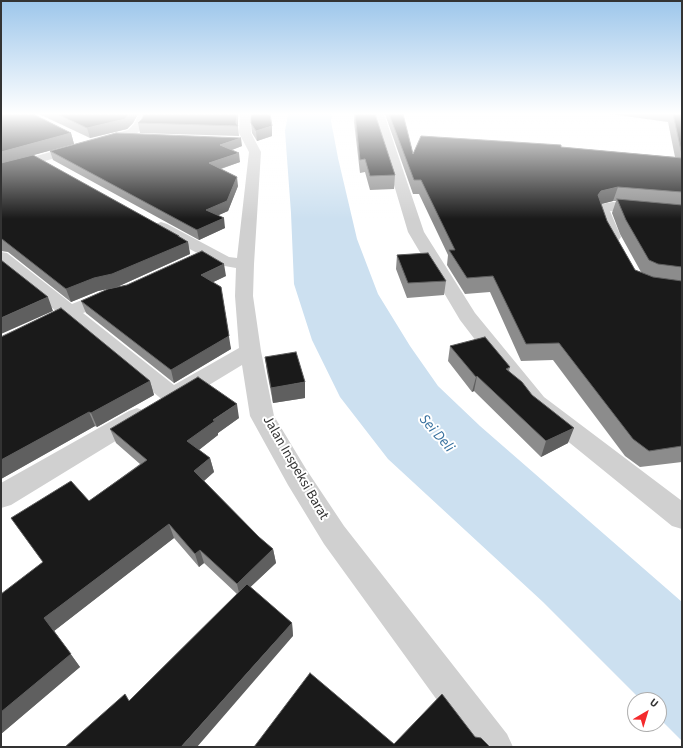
<!DOCTYPE html>
<style>
body{margin:0}
#map{position:relative;width:683px;height:748px;overflow:hidden;background:#fff;font-family:"Source Sans 3",sans-serif}
canvas{display:block}
.frame{position:absolute;inset:0;border:2px solid #333;pointer-events:none}
.north{position:absolute;left:627px;top:692px;width:40px;height:40px;box-sizing:border-box;background:#fff;border:1px solid #adadad;border-radius:50%;rotate:38deg;font-size:11px;font-weight:700;line-height:16px;text-align:center;color:#333}
.north::after{content:'';display:block;margin:auto;width:14px;height:18px;background:#f42a2c;clip-path:polygon(50% 0,100% 100%,50% 72%,0 100%)}
</style>
<div id="map">
<canvas width="683" height="748"></canvas>
<div class="frame"></div>
<div class="north">U</div>
</div>
<script>
const ctx = document.querySelector('canvas').getContext('2d');
ctx.lineJoin = 'round';
function fill(path, color) {
  ctx.fillStyle = color;
  ctx.fill(path, 'evenodd');
}
function toPath(rows) {
  const path = new Path2D();
  for (const r of rows) {
    path.moveTo(r[0], r[1]);
    for (let i = 2; i < r.length; i += 2) path.lineTo(r[i], r[i + 1]);
  }
  return path;
}
function strokePath(path, color, width, dash) {
  ctx.strokeStyle = color;
  ctx.lineWidth = width;
  ctx.lineCap = dash ? 'butt' : 'round';
  ctx.setLineDash(dash || []);
  ctx.stroke(path);
}
function drawText(font, color, halo, rows, align = 'center') {
  ctx.font = font + ' "Source Sans 3",sans-serif';
  ctx.lineWidth = 4;
  ctx.setLineDash([]);
  ctx.textBaseline = 'middle';
  ctx.strokeStyle = halo;
  ctx.fillStyle = color;
  for (const [text, x, y, turn = 0] of rows) {
    ctx.save();
    ctx.translate(x, y);
    ctx.rotate((+turn || 0) * Math.PI / 180);
    ctx.textAlign = isNaN(turn) ? turn : align;
    if (halo) ctx.strokeText(text, 0, 0);
    ctx.fillText(text, 0, 0);
    ctx.restore();
  }
}
const water = toPath([
 [288,114,332,114,331,121,338,158,357,239,378,294,410,346,438,386,480,426,682,602,682,741,659,718,659,700,641,700,543,602,388,459,340,397,312,340,294,284,291,213,285,131]
]);
const minor = toPath([
 [139,114,150,114,143,128,136,134,1,174,1,166,128,130,134,124,139,114],
 [240,114,250,114,251,133,261,152,254,264,253,296,261,351,274,416,306,469,344,526,507,734,513,747,471,747,324,544,288,485,250,416,242,365,181,402,173,404,165,402,67,320,8,349,1,351,1,336,56,311,1,266,1,252,7,253,72,304,104,291,111,289,118,291,120,295,118,299,83,313,174,385,239,348,235,296,236,268,219,265,155,230,153,227,155,224,161,222,167,224,229,257,237,258,249,152,239,133,240,114],
 [373,114,384,114,424,232,475,313,544,397,682,501,682,529,672,526,528,409,460,320,408,232,373,114],
 [613,202,682,208,682,218,610,211,621,237,619,240,613,242,607,240,605,237,595,209,601,204,613,202],
 [137,408,145,411,149,417,145,423,11,505,1,508,1,483,129,411,137,408]
]);
const wall = toPath([
 [1,114,71,133,74,144,33,155,188,242,190,254,117,287,98,291,71,302,8,252,1,251],
 [39,114,138,114,133,123,127,129,90,138],
 [354,114,375,114,395,175,394,189,370,190,365,172,360,173,354,122],
 [385,114,403,114,413,154,561,147,675,157,668,122,610,114,682,114,682,462,640,467,625,456,553,360,521,361,490,292,465,294,447,265,448,255,419,194,413,194],
 [613,201,616,201,612,213,620,234,641,272,635,270,607,221,601,204],
 [142,119,238,126,239,136,140,133,138,123],
 [251,123,272,136,257,141,252,133],
 [242,146,232,150,240,162,221,169,238,186,228,211,218,215,225,228,199,240,53,160,50,151],
 [397,255,446,281,444,295,407,298,396,269],
 [226,276,213,282,231,349,174,383,86,313,81,301],
 [1,337,150,381,154,395,97,427,95,426,1,479],
 [450,346,510,367,509,371,568,443,541,457,474,391,472,392,448,361],
 [265,357,305,398,273,403,267,372],
 [239,418,218,433,218,435,199,450,210,458,214,472,204,481,259,537,273,549,276,563,250,587,292,623,293,636,129,701,237,594,204,563,199,567,174,538,54,631,80,667,1,734,43,562,11,518,89,501,140,464,116,443,110,429]
]);
const shadedWall = toPath([
 [129,114,138,114,133,123,127,129,90,138,87,128],
 [237,114,238,114,238,126,236,123],
 [272,126,272,136,257,141,256,131],
 [71,133,74,144,1,164,1,152],
 [241,138,242,146,221,154,220,145],
 [239,153,240,162,211,172,209,163],
 [237,177,238,186,228,211,208,220,206,210],
 [618,187,613,201,597,205,598,195,601,191],
 [224,218,225,228,199,240,197,230],
 [179,236,181,245,188,242,190,254,117,287,98,291,71,302,66,289],
 [224,264,226,276,203,287,201,275],
 [221,287,231,349,174,383,171,370],
 [48,297,53,311,1,334,1,318],
 [477,376,474,391,472,392,476,377],
 [150,381,154,395,97,427,91,413],
 [305,382,305,398,273,403,271,388],
 [237,404,239,418,218,433,218,435,191,456,187,441,213,420],
 [89,412,95,426,1,479,1,460],
 [574,428,568,443,541,457,546,441],
 [210,458,214,472,198,486,194,471],
 [169,524,174,538,54,631,80,667,1,734,1,712,44,618],
 [273,549,276,563,240,597,237,584],
 [200,550,204,563,199,567,195,554],
 [292,623,293,636,197,747,181,747]
]);
const building = toPath([
 [1,114,33,114,71,133,1,152,1,114],
 [57,114,129,114,125,119,87,128,57,114],
 [144,114,237,114,236,123,238,126,138,123,142,119,144,114],
 [251,114,270,114,272,126,256,131,251,123,251,114],
 [355,114,375,114,395,175,370,176,365,159,360,160,355,114],
 [389,114,403,114,413,154,421,136,561,145,561,147,682,158,682,192,618,187,601,191,598,195,607,221,635,270,653,277,682,281,682,446,649,451,633,439,559,343,526,344,493,276,467,278,449,250,455,250,421,180,414,180,389,114],
 [673,114,682,114,682,155,673,114],
 [116,133,241,138,220,145,239,153,209,163,237,177,227,201,206,210,224,218,197,230,50,151,116,133],
 [33,155,179,236,178,236,188,242,112,274,94,278,66,289,2,239,1,239,1,163,33,155],
 [617,199,682,205,682,267,658,264,649,260,626,220,617,199],
 [202,251,224,264,201,275,221,287,229,336,171,370,81,301,108,289,127,285,202,251],
 [428,253,446,281,408,283,397,255,428,253],
 [1,260,48,297,1,318,1,260],
 [61,308,150,381,91,413,89,412,1,460,1,337,61,308],
 [485,337,510,367,506,369,522,382,532,395,574,428,546,441,477,376,476,377,450,346,485,337],
 [296,352,305,382,271,388,265,357,296,352],
 [198,377,237,404,213,420,215,421,187,441,210,458,194,471,259,537,273,549,237,584,200,550,195,554,169,524,44,618,71,654,1,712,1,594,43,562,11,518,71,481,89,501,147,460,110,429,198,377],
 [247,584,292,623,181,747,65,747,125,694,129,701,247,584],
 [310,673,394,744,442,694,475,737,481,738,490,747,254,747,310,673]
]);
const streetNames = [
 ["Jalan Inspeksi Barat",295,468,60]
];
const waterNames = [
 ["Sei Deli",436,434,49]
];
fill(water, '#cce0f0');
fill(minor, '#d0d0d0');
fill(wall, '#8c8c8c');
fill(shadedWall, '#5f5f5f');
fill(building, '#1a1a1a');
strokePath(building, '#5f5f5f', 1);
const sky = ctx.createLinearGradient(0, 0, 0, 219);
sky.addColorStop(0, '#9dc6eb');
sky.addColorStop(0.52, '#fff');
sky.addColorStop(1, '#ffffff00');
ctx.fillStyle = sky;
ctx.fillRect(0, 0, 683, 219);
drawText('14px', '#333', '#fff', streetNames);
drawText('italic 15px', '#37709e', '#fff', waterNames);
</script>
